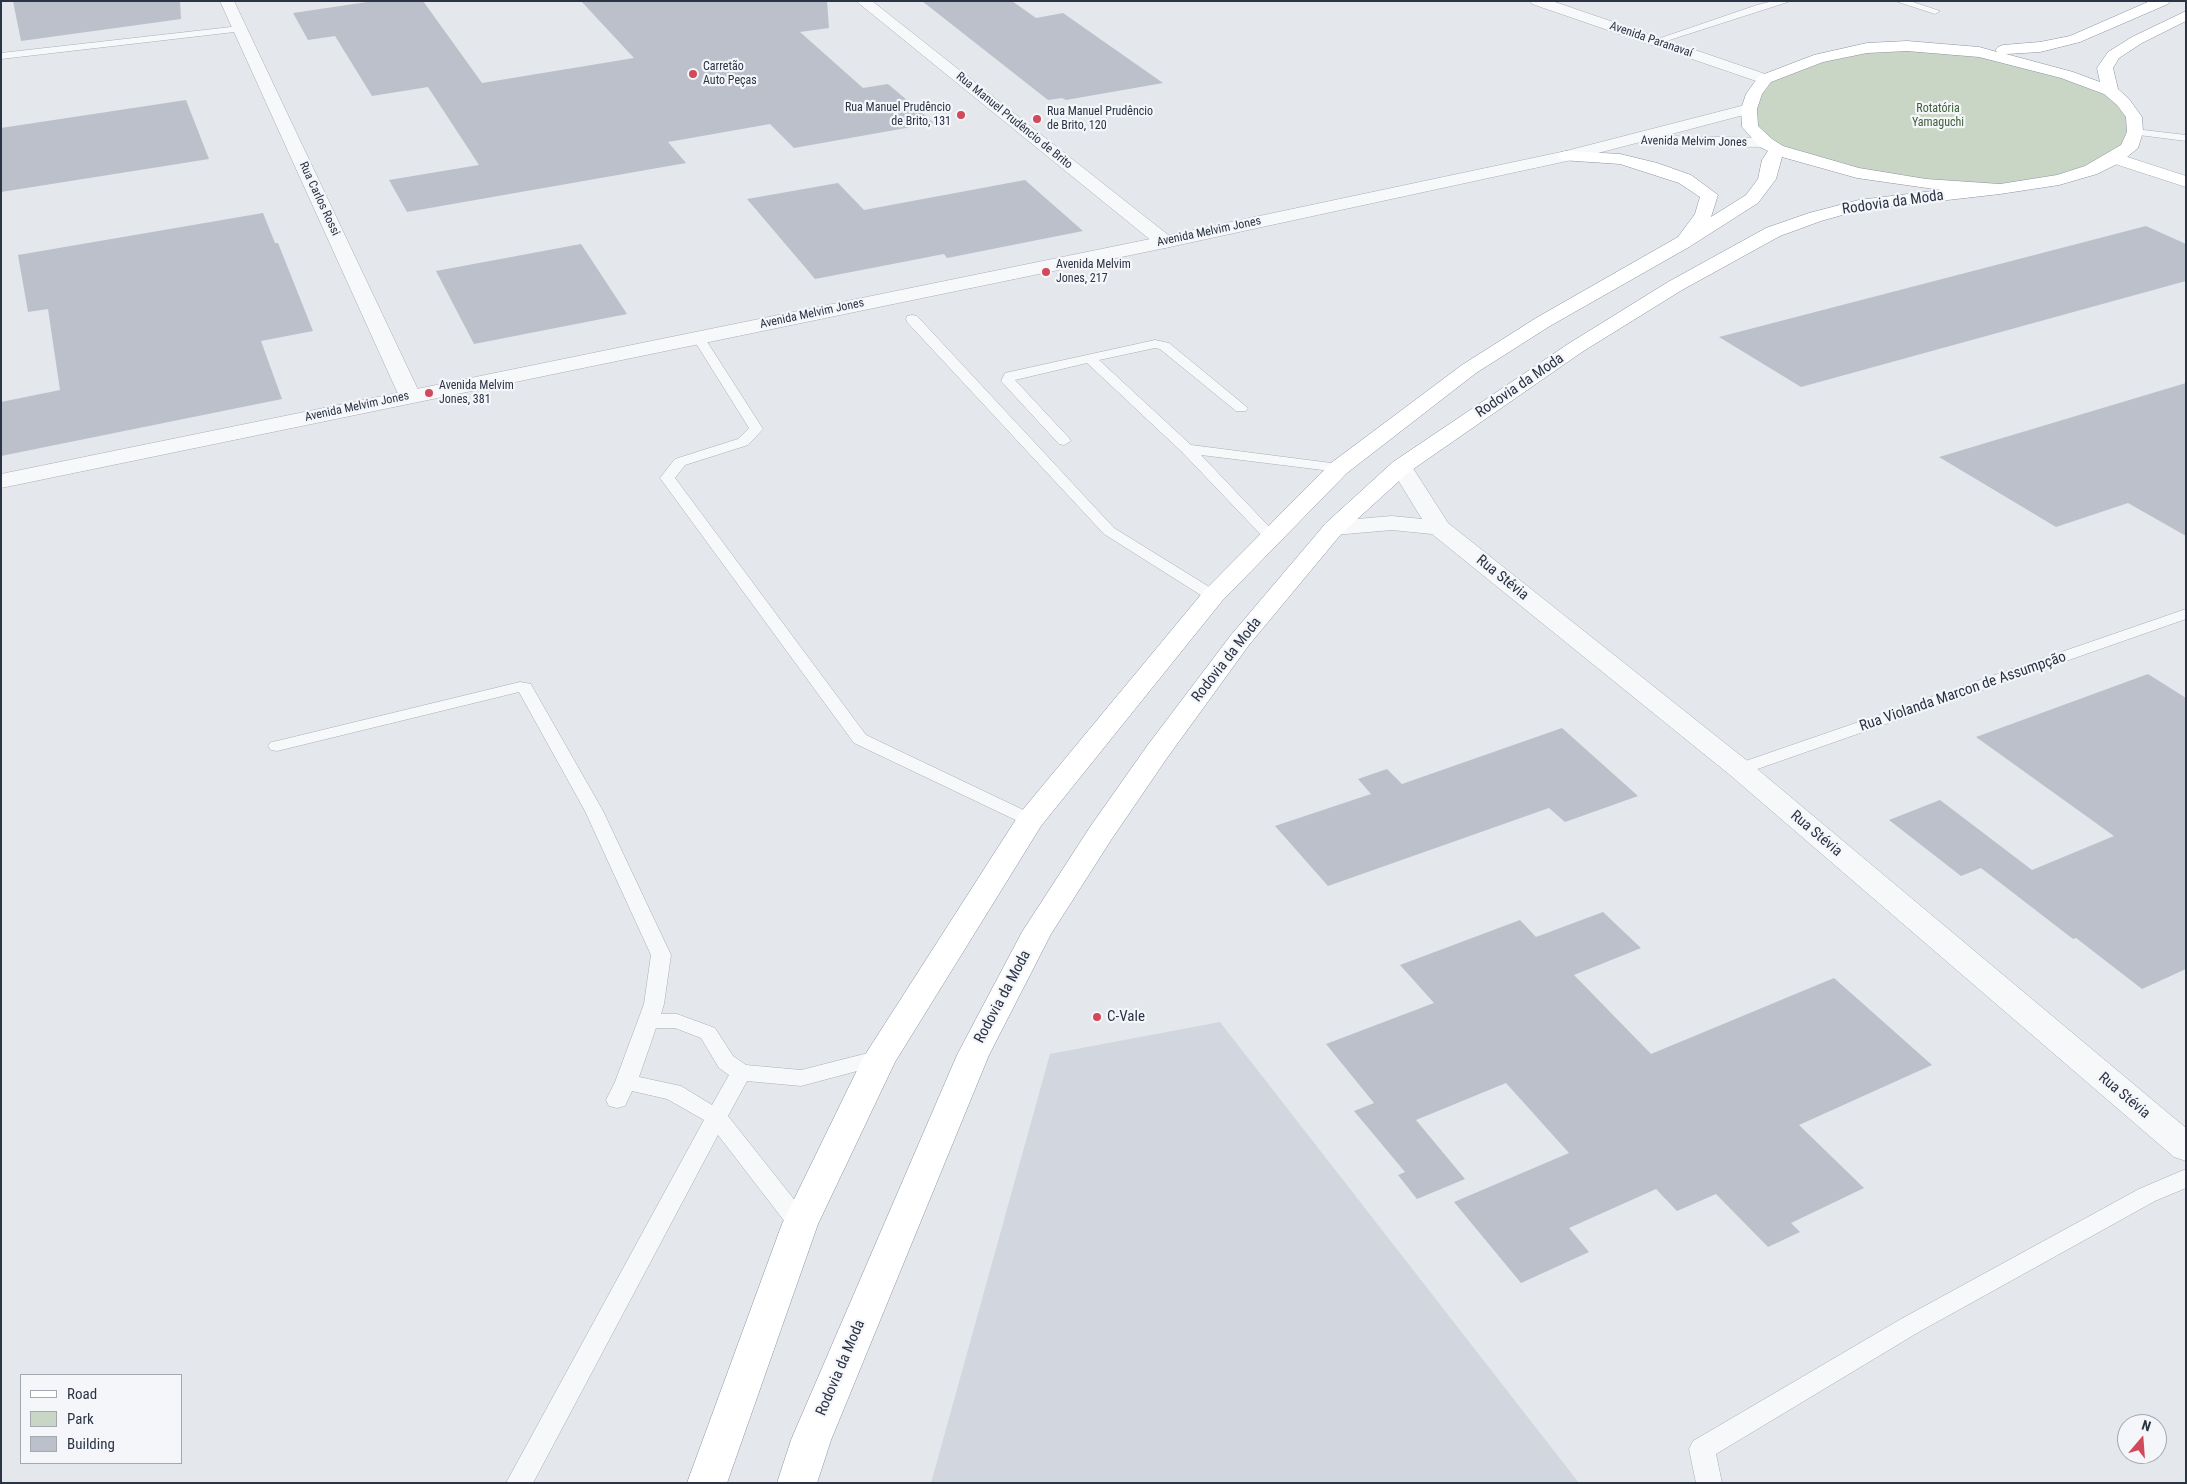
<!DOCTYPE html>
<meta charset="utf-8">
<style>
body{margin:0}
#map{position:relative;width:2187px;height:1484px;overflow:hidden;background:#e4e7ec;font-family:"Roboto Condensed",sans-serif}
canvas{display:block}
.frame{position:absolute;inset:0;border:2px solid #2b3445;pointer-events:none}
.legend{position:absolute;left:20px;top:1374px;width:162px;height:90px;box-sizing:border-box;background:#f4f6f9;border:1px solid #a4a8b1;margin:0;padding:6px 9px;list-style:none;font-size:15px;color:#2b3445}
.legend li{display:flex;align-items:center;gap:10px;height:25px}
.legend b{width:25px;border:1px solid #a4a8b1}
.north{position:absolute;left:2117px;top:1414px;width:50px;height:50px;box-sizing:border-box;background:#f4f6f9;border:1px solid #a4a8b1;border-radius:50%;rotate:18deg;font-size:14px;font-weight:700;line-height:20px;text-align:center;color:#2b3445}
.north::after{content:'';display:block;margin:auto;width:18px;height:22px;background:#d1495b;clip-path:polygon(50% 0,100% 100%,50% 72%,0 100%)}
</style>
<div id="map">
<canvas width="2187" height="1484"></canvas>
<div class="frame"></div>
<ul class="legend">
<li><b style="height:6px;background:#fff"></b>Road</li>
<li><b style="height:14px;background:#c9d6c5"></b>Park</li>
<li><b style="height:14px;background:#bbc0ca"></b>Building</li>
</ul>
<div class="north">N</div>
</div>
<script>
const ctx = document.querySelector('canvas').getContext('2d');
ctx.lineJoin = 'round';
function fill(path, color) {
  ctx.fillStyle = color;
  ctx.fill(path, 'evenodd');
}
function toPath(rows) {
  const path = new Path2D();
  for (const r of rows) {
    path.moveTo(r[0], r[1]);
    for (let i = 2; i < r.length; i += 2) path.lineTo(r[i], r[i + 1]);
  }
  return path;
}
function strokePath(path, color, width, dash) {
  ctx.strokeStyle = color;
  ctx.lineWidth = width;
  ctx.lineCap = dash ? 'butt' : 'round';
  ctx.setLineDash(dash || []);
  ctx.stroke(path);
}
function drawText(font, color, halo, rows, align = 'center') {
  ctx.font = font + ' "Roboto Condensed",sans-serif';
  ctx.lineWidth = 4.5;
  ctx.setLineDash([]);
  ctx.textBaseline = 'middle';
  ctx.strokeStyle = halo;
  ctx.fillStyle = color;
  for (const [text, x, y, turn = 0] of rows) {
    ctx.save();
    ctx.translate(x, y);
    ctx.rotate((+turn || 0) * Math.PI / 180);
    ctx.textAlign = isNaN(turn) ? turn : align;
    if (halo) ctx.strokeText(text, 0, 0);
    ctx.fillText(text, 0, 0);
    ctx.restore();
  }
}
const built = toPath([
 [1220,1022,1579,1483,931,1483,1050,1054]
]);
const green = toPath([
 [1867,48,1979,52,2110,91,2134,117,2129,148,2091,170,2000,189,1926,184,1776,150,1750,127,1765,79]
]);
const building = toPath([
 [13,1,180,1,181,19,21,41],
 [374,1,423,1,482,83,634,58,581,1,827,1,829,28,800,32,863,88,888,84,934,123,794,148,770,124,668,142,686,163,407,212,389,180,479,165,428,87,372,96,335,36,308,40,293,13],
 [922,1,1012,1,1036,18,1063,13,1163,83,1066,100,1062,98,1048,100],
 [186,100,209,159,1,192,1,128],
 [1025,180,1083,231,947,258,944,254,815,279,747,199,838,183,864,210],
 [263,213,275,243,278,243,313,331,261,341,282,399,1,456,1,402,60,390,48,309,28,312,18,255],
 [2146,226,2186,244,2186,281,1801,387,1719,337],
 [581,244,627,314,474,344,436,271],
 [2186,383,2186,536,2128,503,2056,527,1939,457],
 [2148,674,2186,698,2186,969,2142,989,2076,938,2073,939,1981,868,1961,876,1889,820,1940,800,2032,870,2114,836,1976,737],
 [1562,728,1638,796,1565,822,1549,808,1328,886,1275,826,1371,794,1358,779,1387,769,1402,784],
 [1603,912,1641,948,1574,975,1651,1054,1834,978,1932,1065,1799,1125,1864,1188,1791,1223,1800,1232,1768,1247,1716,1194,1677,1211,1656,1189,1569,1228,1589,1252,1521,1283,1454,1202,1569,1153,1506,1083,1416,1120,1465,1179,1417,1199,1398,1175,1405,1172,1354,1111,1374,1103,1326,1044,1434,1003,1400,965,1520,920,1536,937]
]);
const service = toPath([
 [1773,1,1791,1,1657,44,1651,44,1649,42,1757,5,1773,1],
 [1895,1,1910,1,1940,11,1935,14,1895,1],
 [240,26,243,27,243,31,1,59,1,53,240,26],
 [2135,129,2186,135,2186,141,2131,134,2130,132,2135,129],
 [912,315,917,316,1114,528,1219,593,1221,596,1219,599,1207,599,1104,534,907,322,906,319,907,316,912,315],
 [698,333,704,337,763,429,748,445,685,465,675,478,866,735,1036,816,1039,820,1036,824,1030,826,1024,824,854,743,660,478,675,459,738,439,749,428,692,337,698,333],
 [1155,340,1169,343,1248,408,1246,411,1236,411,1160,349,1155,348,1099,360,1191,445,1339,464,1344,465,1346,468,1344,471,1339,472,1201,455,1275,533,1278,536,1275,539,1265,539,1182,452,1087,363,1015,380,1069,438,1071,441,1064,445,1059,444,1001,381,1005,373,1155,340],
 [2186,609,2186,619,1746,773,1740,775,1734,773,1731,769,1734,765,2186,609],
 [520,682,531,684,533,688,603,811,671,955,664,1004,661,1014,677,1014,715,1028,733,1056,746,1065,801,1070,880,1050,887,1053,891,1058,887,1063,801,1086,747,1081,728,1116,808,1217,811,1224,808,1231,800,1233,792,1231,718,1135,533,1483,506,1483,704,1120,667,1099,632,1091,625,1106,617,1108,609,1106,606,1100,615,1082,644,1004,651,955,585,811,519,692,277,751,271,750,268,746,271,742,277,741,520,682],
 [656,1028,675,1028,701,1038,719,1068,729,1075,712,1105,681,1086,639,1077,656,1028],
 [2186,1169,2186,1188,2155,1201,1917,1333,1716,1454,1722,1483,1696,1483,1689,1449,1693,1441,1901,1319,2139,1189,2186,1169]
]);
const minor = toPath([
 [220,1,234,1,421,396,418,401,410,402,402,401,399,396,220,1],
 [856,1,872,1,1172,238,1174,242,1172,246,1165,248,1158,246,856,1],
 [1401,460,1409,462,1448,523,1750,763,2186,1128,2186,1161,2174,1157,1730,775,1432,534,1392,530,1334,535,1326,533,1322,528,1326,523,1334,521,1392,516,1422,519,1390,467,1393,462,1401,460]
]);
const tertiary = toPath([
 [1530,1,1552,1,1771,76,1773,79,1771,82,1765,84,1759,82,1532,4,1530,1],
 [1749,104,1755,106,1757,109,1755,112,1664,136,1766,138,1772,139,1775,143,1772,147,1656,146,1650,145,1648,140,1567,161,1165,248,1,488,1,474,1165,236,1566,151,1749,104]
]);
const secondary = toPath([
 [2115,153,2186,176,2186,187,2109,162,2106,158,2109,154,2115,153]
]);
const trunk = toPath([
 [2150,1,2170,1,2168,4,2080,42,2040,52,2006,54,2073,72,2100,82,2097,68,2108,52,2132,37,2186,11,2186,21,2142,43,2119,58,2113,68,2118,89,2129,99,2142,117,2143,132,2138,148,2121,162,2097,174,2059,185,2000,194,1860,210,1821,221,1780,236,1682,290,1582,352,1409,472,1342,533,1249,645,1167,758,1111,840,1051,934,989,1055,831,1440,817,1483,777,1483,791,1440,957,1055,1022,932,1090,827,1147,746,1231,635,1326,523,1393,462,1568,344,1668,282,1766,228,1809,213,1859,200,1941,190,1857,178,1782,157,1776,179,1758,203,1689,247,1550,326,1476,373,1347,473,1222,601,1041,826,895,1062,818,1224,727,1483,687,1483,782,1224,863,1058,1020,813,1204,591,1331,463,1462,365,1536,318,1678,237,1695,214,1700,197,1679,183,1620,164,1561,160,1558,156,1561,152,1567,151,1620,154,1657,163,1691,175,1718,195,1711,217,1746,195,1758,179,1762,160,1768,151,1760,147,1742,127,1741,109,1746,94,1759,76,1814,55,1867,43,1907,41,1979,47,1997,52,1995,50,1998,47,2003,45,2040,42,2070,36,2150,1],
 [1907,51,1979,57,2061,78,2104,94,2117,105,2126,117,2127,132,2121,145,2085,166,2057,175,2000,184,1926,179,1859,168,1783,146,1772,139,1758,126,1757,109,1762,94,1771,82,1823,62,1867,53,1907,51]
]);
const markers = [
 [693,74,5,"#d1495b"],
 [961,115,5,"#d1495b"],
 [1037,119,5,"#d1495b"],
 [1046,272,5,"#d1495b"],
 [429,393,5,"#d1495b"],
 [1097,1017,5,"#d1495b"]
];
const farStreetnames = [
 ["Avenida Paranavaí",1651,40,19],
 ["Rua Manuel Prudêncio de Brito",1014,121,39],
 ["Avenida Melvim Jones",1694,142,1],
 ["Rua Carlos Rossi",319,199,65],
 ["Avenida Melvim Jones",1209,232,-12],
 ["Avenida Melvim Jones",812,314,-12],
 ["Avenida Melvim Jones",357,407,-12]
];
const farPoinames = [
 ["Carretão",703,67],
 ["Auto Peças",703,81],
 ["Rua Manuel Prudêncio",951,108,"right"],
 ["de Brito, 131",951,122,"right"],
 ["Rua Manuel Prudêncio",1047,112],
 ["de Brito, 120",1047,126],
 ["Avenida Melvim",1056,265],
 ["Jones, 217",1056,279],
 ["Avenida Melvim",439,386],
 ["Jones, 381",439,400]
];
const farParknames = [
 ["Rotatória",1938,109],
 ["Yamaguchi",1938,123]
];
const streetNames = [
 ["Rodovia da Moda",1893,203,-8],
 ["Rodovia da Moda",1520,386,-34],
 ["Rua Stévia",1502,578,39],
 ["Rodovia da Moda",1227,660,-52],
 ["Rua Violanda Marcon de Assumpção",1963,692,-19],
 ["Rua Stévia",1816,834,40],
 ["Rodovia da Moda",1003,997,-62],
 ["Rua Stévia",2124,1096,40],
 ["Rodovia da Moda",841,1368,-67]
];
const poiNames = [
 ["C-Vale",1107,1017]
];
fill(built, '#d2d6de');
fill(green, '#c9d6c5');
fill(building, '#bbc0ca');
strokePath(service, '#a9aeb7', 1);
strokePath(minor, '#a9aeb7', 1);
strokePath(tertiary, '#a9aeb7', 1);
strokePath(secondary, '#a9aeb7', 1);
strokePath(trunk, '#8b94a3', 1);
fill(service, '#f7f8fa');
fill(minor, '#f7f8fa');
fill(tertiary, '#f7f8fa');
fill(secondary, '#fff');
fill(trunk, '#fff');
for (const [x, y, r, color] of markers) {
  const dot = new Path2D();
  dot.arc(x, y, r, 0, 2 * Math.PI);
  ctx.fillStyle = color;
  ctx.fill(dot);
  strokePath(dot, '#f4f6f9', 2);
}
drawText('12px', '#2b3445', '#f4f6f9', farStreetnames);
drawText('12px', '#2b3445', '#f4f6f9', farPoinames, 'left');
drawText('12px', '#3f6138', '#f4f6f9', farParknames);
drawText('15px', '#2b3445', '#f4f6f9', streetNames);
drawText('15px', '#2b3445', '#f4f6f9', poiNames, 'left');
</script>
